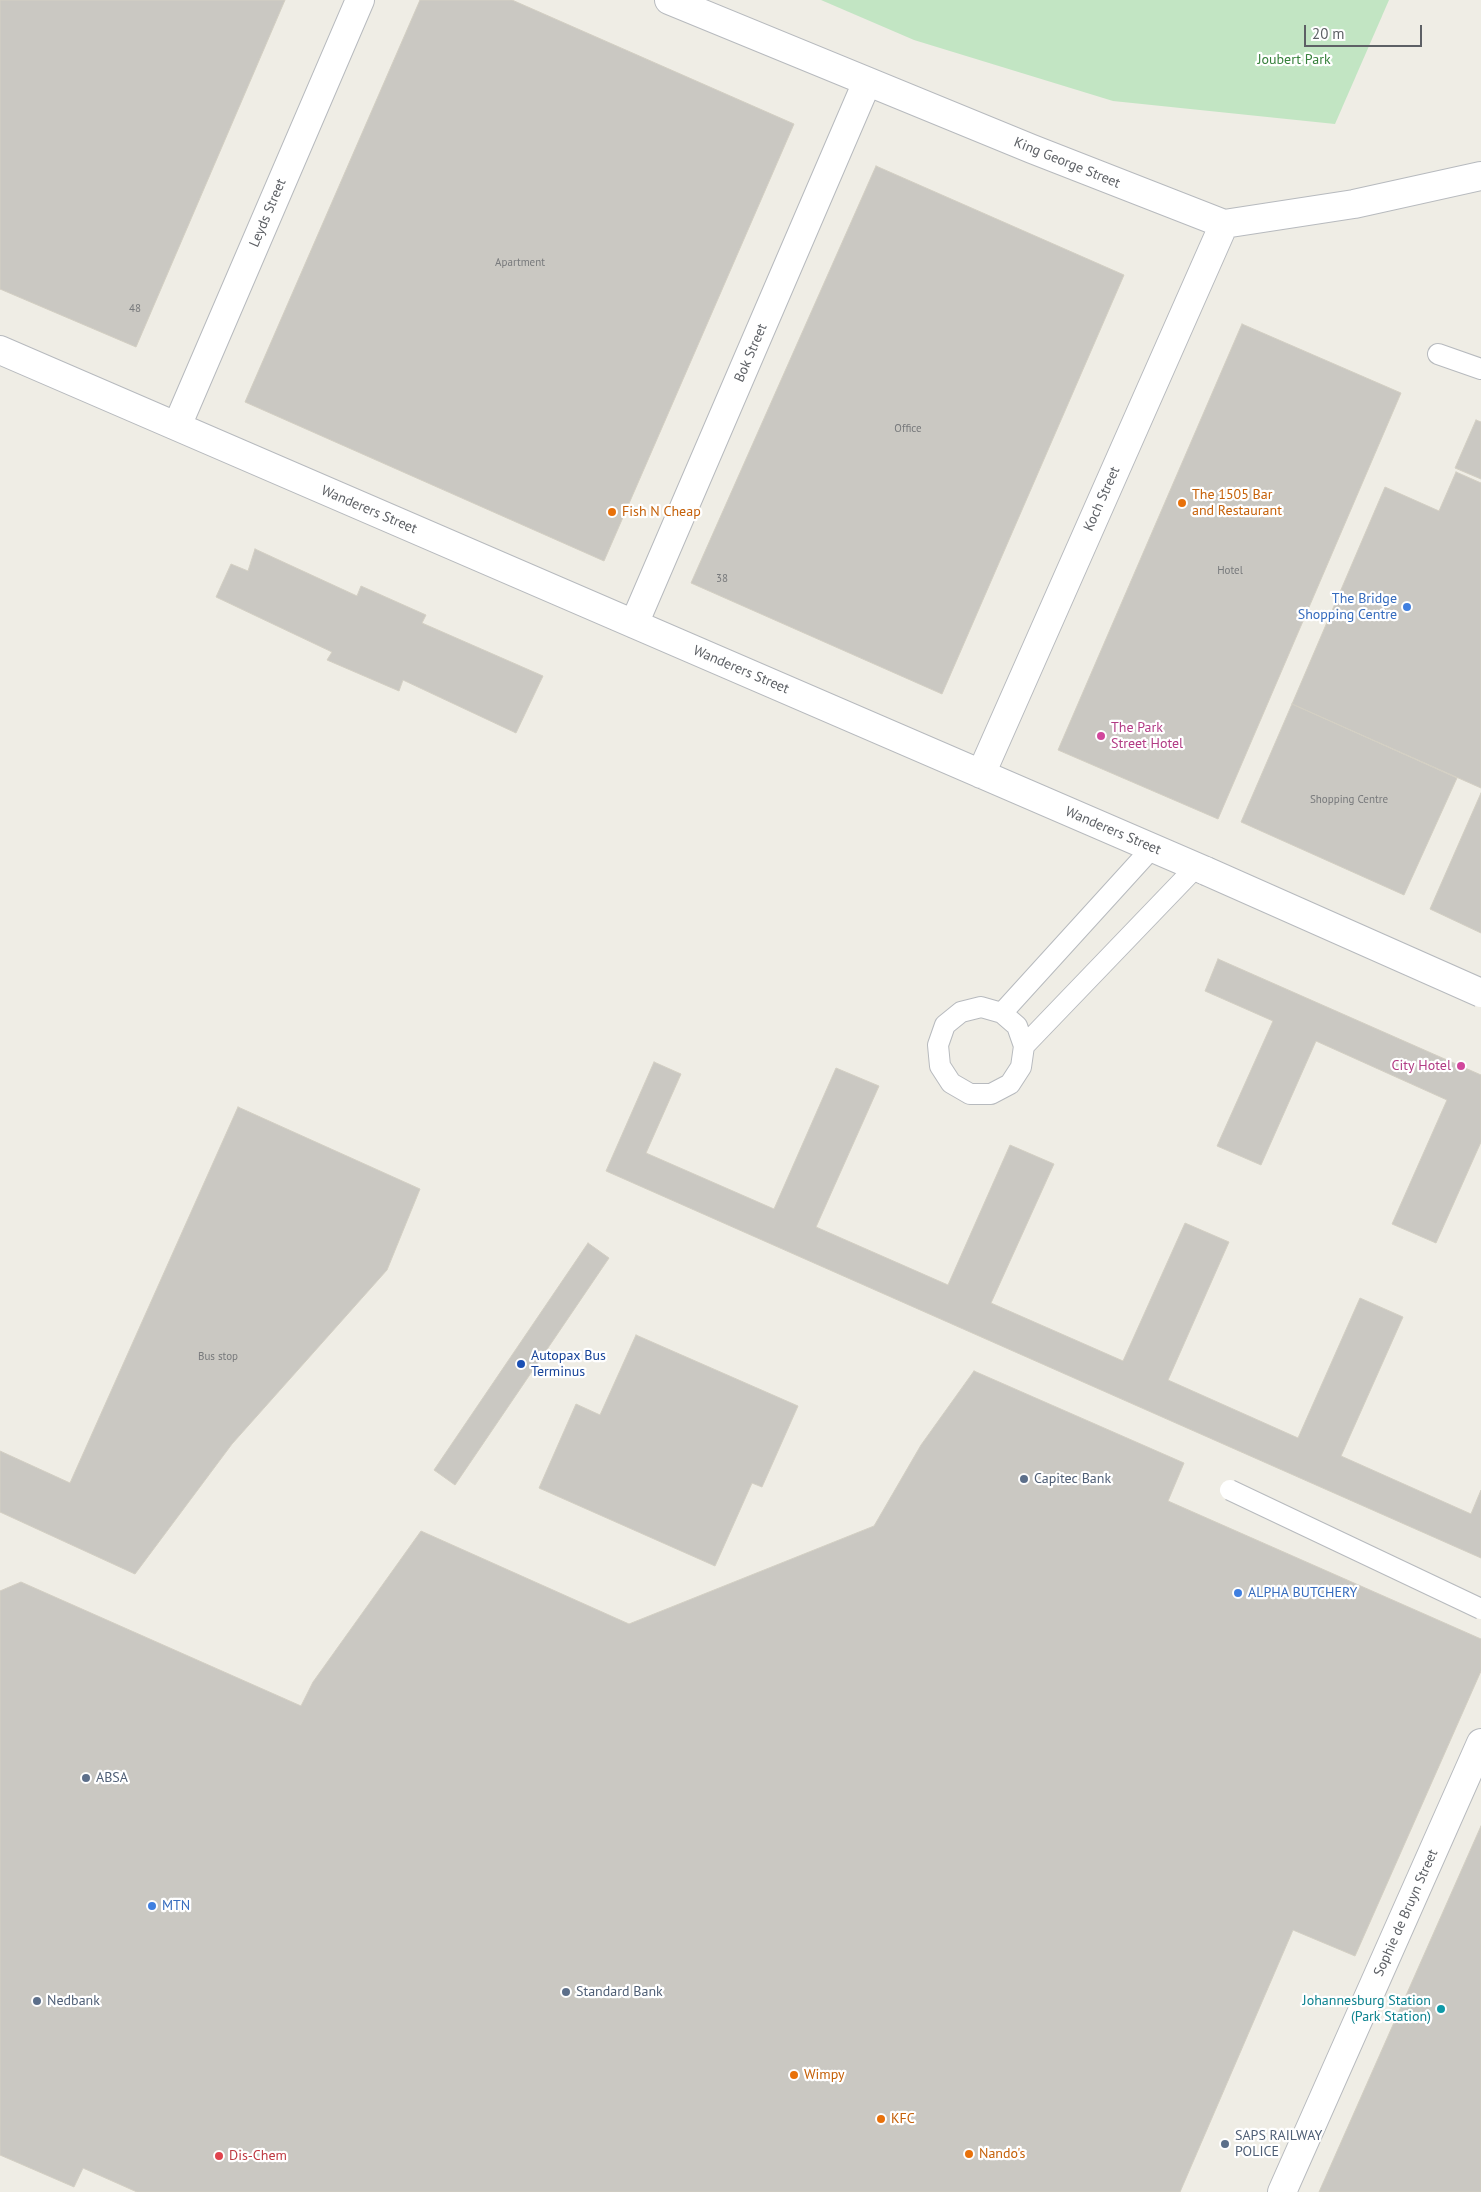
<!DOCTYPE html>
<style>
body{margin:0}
#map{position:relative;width:1481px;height:2192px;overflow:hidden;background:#efede5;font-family:"PT Sans",sans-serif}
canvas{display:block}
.scale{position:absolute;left:1304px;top:25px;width:118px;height:22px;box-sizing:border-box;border:2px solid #5d6065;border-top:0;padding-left:6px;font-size:15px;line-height:18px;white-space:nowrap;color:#5d6065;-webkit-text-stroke:4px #fff;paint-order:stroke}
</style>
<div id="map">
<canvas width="1481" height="2192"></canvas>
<div class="scale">20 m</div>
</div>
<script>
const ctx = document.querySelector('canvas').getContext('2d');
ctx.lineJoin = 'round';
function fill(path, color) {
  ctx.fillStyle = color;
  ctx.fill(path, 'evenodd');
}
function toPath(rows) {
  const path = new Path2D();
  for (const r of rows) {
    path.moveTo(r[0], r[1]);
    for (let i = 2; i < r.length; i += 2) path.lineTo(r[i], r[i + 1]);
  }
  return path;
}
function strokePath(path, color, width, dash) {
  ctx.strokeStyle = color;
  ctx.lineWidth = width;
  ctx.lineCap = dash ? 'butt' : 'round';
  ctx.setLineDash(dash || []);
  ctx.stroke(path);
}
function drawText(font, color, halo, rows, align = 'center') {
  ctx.font = font + ' "PT Sans",sans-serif';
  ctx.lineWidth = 4.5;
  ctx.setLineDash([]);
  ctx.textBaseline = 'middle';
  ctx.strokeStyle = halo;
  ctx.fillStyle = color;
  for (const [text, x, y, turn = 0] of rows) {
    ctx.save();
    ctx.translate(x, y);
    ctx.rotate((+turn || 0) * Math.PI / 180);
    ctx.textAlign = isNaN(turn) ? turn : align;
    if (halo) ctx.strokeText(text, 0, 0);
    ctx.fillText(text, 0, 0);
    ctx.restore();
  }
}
const green = toPath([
 [821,0,1389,0,1335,124,1113,101,914,40]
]);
const building = toPath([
 [0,0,285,0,136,347,0,289,0,0],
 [420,0,512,0,794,124,604,561,245,402,420,0],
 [876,166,1124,275,942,694,691,583,876,166],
 [1242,324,1401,393,1218,819,1058,750,1242,324],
 [1476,420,1481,422,1481,479,1455,468,1476,420],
 [1456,472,1481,483,1481,788,1292,704,1385,487,1439,511,1456,472],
 [255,549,357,596,361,586,426,615,422,623,543,676,516,733,403,680,399,691,327,660,332,652,216,597,231,564,248,571,255,549],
 [1292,704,1457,778,1404,895,1241,822,1292,704],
 [1481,793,1481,933,1430,909,1481,793],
 [1218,959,1481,1075,1481,1142,1436,1243,1392,1224,1447,1100,1316,1041,1261,1165,1217,1146,1273,1021,1205,991,1218,959],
 [654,1062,681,1074,646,1153,774,1209,836,1068,879,1086,816,1227,948,1285,1010,1145,1054,1164,991,1303,1123,1361,1185,1223,1229,1242,1168,1380,1298,1438,1360,1298,1403,1317,1341,1456,1471,1514,1481,1490,1481,1558,606,1171,654,1062],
 [238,1107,420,1189,387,1270,232,1444,135,1574,0,1512,0,1451,70,1483,238,1107],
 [588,1243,609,1258,455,1485,434,1470,588,1243],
 [636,1335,798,1406,762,1487,752,1483,715,1566,539,1488,576,1404,600,1415,636,1335],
 [974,1371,1184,1463,1168,1501,1481,1639,1481,1671,1355,1956,1293,1930,1180,2192,137,2192,83,2168,74,2187,0,2155,0,1591,21,1582,301,1706,313,1682,421,1531,629,1624,874,1526,921,1445,974,1371],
 [1481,1826,1481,2192,1319,2192,1481,1826]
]);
const service = toPath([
 [1438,354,1481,369],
 [1002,1013,1152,848],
 [1024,1046,1017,1026,1002,1013,981,1007,961,1012,945,1025,938,1045,940,1066,951,1083,970,1094,991,1094,1010,1084,1021,1067,1024,1046,1196,867]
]);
const minor = toPath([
 [669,0,1032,149,1224,224,1354,204,1481,176],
 [0,350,1206,871],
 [177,426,360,0],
 [634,624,867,82],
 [981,774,1224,224],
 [1282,2192,1481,1743]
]);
const serviceBridge = toPath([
 [1230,1490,1481,1609]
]);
const minorBridge = toPath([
 [1206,871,1481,993]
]);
const markers = [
 [1182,503,5,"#e8710a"],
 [612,512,5,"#e8710a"],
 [1407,607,5,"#3f7fe0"],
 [1101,736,5,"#d1479c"],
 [1461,1066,5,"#d1479c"],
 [521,1364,5,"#1a4fb4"],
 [1024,1479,5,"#5c6f8a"],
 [1238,1593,5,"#3f7fe0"],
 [86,1778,5,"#5c6f8a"],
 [152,1906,5,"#3f7fe0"],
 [566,1992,5,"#5c6f8a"],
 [37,2001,5,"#5c6f8a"],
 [1441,2009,5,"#0f9aa8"],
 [794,2075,5,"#e8710a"],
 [881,2119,5,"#e8710a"],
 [1225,2144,5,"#5c6f8a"],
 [969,2154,5,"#e8710a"],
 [219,2156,5,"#e0444e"]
];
const numberNames = [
 ["Apartment",520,263],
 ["48",135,309],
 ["Office",908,429],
 ["Hotel",1230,571],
 ["38",722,579],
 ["Shopping Centre",1349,800],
 ["Bus stop",218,1357]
];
const parkNames = [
 ["Joubert Park",1294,60]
];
const streetNames = [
 ["King George Street",1067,163,22],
 ["Leyds Street",268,213,-67],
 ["Bok Street",751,353,-67],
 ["Koch Street",1102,499,-66],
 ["Wanderers Street",369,510,23],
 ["Wanderers Street",741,670,23],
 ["Wanderers Street",1113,831,23],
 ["Sophie de Bruyn Street",1406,1913,-66]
];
const foodNames = [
 ["The 1505 Bar",1192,495],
 ["and Restaurant",1192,511],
 ["Fish N Cheap",622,512],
 ["Wimpy",804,2075],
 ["KFC",891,2119],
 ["Nando's",979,2154]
];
const shopNames = [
 ["The Bridge",1397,599,"right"],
 ["Shopping Centre",1397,615,"right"],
 ["ALPHA BUTCHERY",1248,1593],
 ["MTN",162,1906]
];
const hotelNames = [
 ["The Park",1111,728],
 ["Street Hotel",1111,744],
 ["City Hotel",1451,1066,"right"]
];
const transitNames = [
 ["Autopax Bus",531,1356],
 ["Terminus",531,1372]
];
const serviceNames = [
 ["Capitec Bank",1034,1479],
 ["ABSA",96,1778],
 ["Standard Bank",576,1992],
 ["Nedbank",47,2001],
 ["SAPS RAILWAY",1235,2136],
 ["POLICE",1235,2152]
];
const cultureNames = [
 ["Johannesburg Station",1431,2001],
 ["(Park Station)",1431,2017]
];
const healthNames = [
 ["Dis-Chem",229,2156]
];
fill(green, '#c2e5c3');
fill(building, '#cac8c2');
strokePath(building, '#d3cfc3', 1);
strokePath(service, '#b7babe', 22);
strokePath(minor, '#b7babe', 30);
strokePath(service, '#fff', 20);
strokePath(minor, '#fff', 28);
strokePath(serviceBridge, '#b7babe', 22, []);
strokePath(minorBridge, '#b7babe', 30, []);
strokePath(serviceBridge, '#fff', 20);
strokePath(minorBridge, '#fff', 28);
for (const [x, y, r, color] of markers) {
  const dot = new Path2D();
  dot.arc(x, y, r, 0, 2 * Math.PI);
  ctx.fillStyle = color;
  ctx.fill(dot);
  strokePath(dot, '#fff', 2);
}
drawText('11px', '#787a7c', null, numberNames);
drawText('14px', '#37813c', '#fff', parkNames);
drawText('14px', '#5d6065', '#fff', streetNames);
drawText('14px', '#c56008', '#fff', foodNames, 'left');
drawText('14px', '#366cbe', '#fff', shopNames, 'left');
drawText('14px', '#b23c85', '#fff', hotelNames, 'left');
drawText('14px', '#164399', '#fff', transitNames, 'left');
drawText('14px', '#4e5e75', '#fff', serviceNames, 'left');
drawText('14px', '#0d838f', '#fff', cultureNames, 'right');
drawText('14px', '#be3a42', '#fff', healthNames, 'left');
</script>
